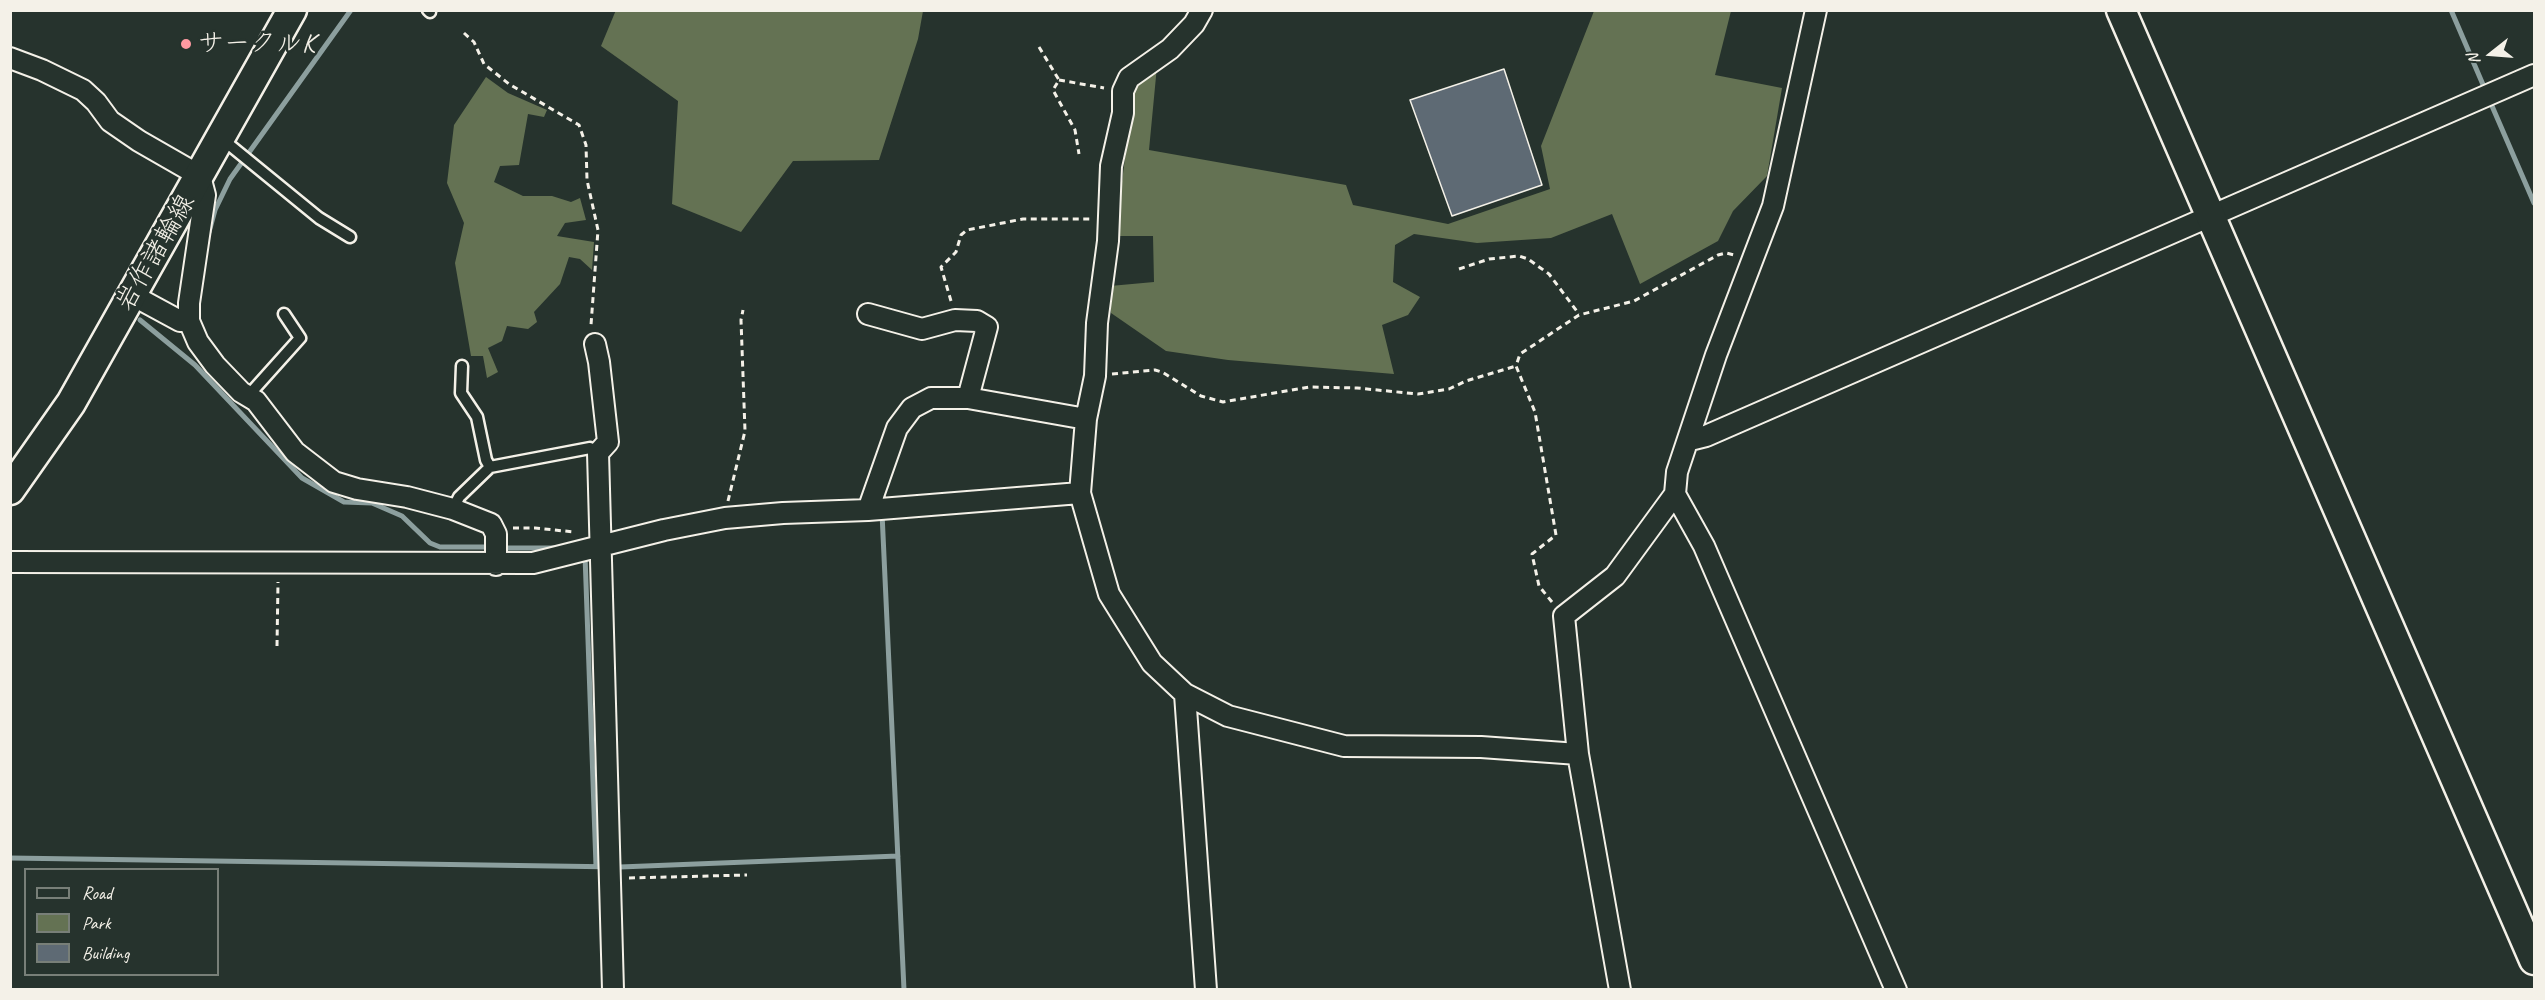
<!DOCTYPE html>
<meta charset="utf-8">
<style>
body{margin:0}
#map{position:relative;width:2545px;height:1000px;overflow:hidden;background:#26332d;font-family:Caveat,sans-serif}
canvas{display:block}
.frame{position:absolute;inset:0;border:12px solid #f4f1e8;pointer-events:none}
.legend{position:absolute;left:24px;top:868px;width:195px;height:108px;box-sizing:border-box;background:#26332d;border:2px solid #787f78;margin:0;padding:8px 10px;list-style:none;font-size:18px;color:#f4f1e8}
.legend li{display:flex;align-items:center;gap:12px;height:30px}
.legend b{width:30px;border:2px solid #787f78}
.north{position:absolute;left:2461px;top:24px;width:60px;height:60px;-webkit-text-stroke:4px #26332d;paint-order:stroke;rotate:253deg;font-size:16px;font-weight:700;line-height:24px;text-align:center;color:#f4f1e8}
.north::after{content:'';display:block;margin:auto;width:21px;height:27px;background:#f4f1e8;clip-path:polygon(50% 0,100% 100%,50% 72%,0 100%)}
</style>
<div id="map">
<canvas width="2545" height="1000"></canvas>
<div class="frame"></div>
<ul class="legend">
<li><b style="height:8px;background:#26332d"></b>Road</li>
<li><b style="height:16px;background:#647253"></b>Park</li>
<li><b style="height:16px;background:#5e6a74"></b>Building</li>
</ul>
<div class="north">N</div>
</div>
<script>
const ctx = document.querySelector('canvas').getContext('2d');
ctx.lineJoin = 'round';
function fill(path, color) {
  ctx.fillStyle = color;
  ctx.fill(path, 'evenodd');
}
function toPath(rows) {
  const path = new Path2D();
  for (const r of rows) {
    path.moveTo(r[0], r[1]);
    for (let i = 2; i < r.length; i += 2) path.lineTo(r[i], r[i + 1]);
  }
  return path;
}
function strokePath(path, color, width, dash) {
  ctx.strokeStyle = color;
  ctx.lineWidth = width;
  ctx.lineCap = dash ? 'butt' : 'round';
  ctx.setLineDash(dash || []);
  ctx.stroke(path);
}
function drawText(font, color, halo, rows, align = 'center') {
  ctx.font = font + ' Caveat,"Klee One",sans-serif';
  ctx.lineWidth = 5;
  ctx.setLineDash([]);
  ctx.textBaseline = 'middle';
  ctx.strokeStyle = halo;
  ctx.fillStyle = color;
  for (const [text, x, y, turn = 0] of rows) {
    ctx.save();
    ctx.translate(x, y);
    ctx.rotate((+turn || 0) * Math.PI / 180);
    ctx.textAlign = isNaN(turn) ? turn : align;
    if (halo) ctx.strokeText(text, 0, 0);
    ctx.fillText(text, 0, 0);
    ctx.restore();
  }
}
const green = toPath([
 [616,10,923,10,923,11,918,39,879,160,793,161,741,232,672,204,678,101,601,46],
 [1594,11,1731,11,1715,75,1782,88,1767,176,1733,211,1718,241,1640,284,1612,214,1551,238,1477,243,1414,234,1395,245,1393,282,1420,297,1408,315,1382,325,1394,374,1228,360,1166,351,1111,313,1110,286,1154,282,1153,236,1115,236,1134,88,1157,66,1149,150,1346,185,1353,205,1448,224,1550,189,1541,146],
 [486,77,508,93,547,110,544,117,528,114,519,165,500,166,494,182,523,196,552,196,571,202,580,198,586,220,565,223,557,236,594,242,592,270,580,259,569,257,560,284,534,312,537,322,528,329,507,326,502,341,488,348,498,372,487,378,483,356,471,356,455,263,464,223,447,183,454,125]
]);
const stream = toPath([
 [2451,10,2484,87],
 [2492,106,2534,203],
 [209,232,215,210,230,179,351,10],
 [140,320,195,365,302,478,344,502,372,503,402,516,430,543,440,547,492,547],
 [882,513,904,990],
 [501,548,558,548],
 [585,555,596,866],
 [10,858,620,867,898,856]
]);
const building = toPath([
 [1504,69,1542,185,1452,216,1410,100,1504,69]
]);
const path = toPath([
 [464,33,474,42,484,64,509,84,579,125,586,145,587,180,598,230,591,325],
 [1039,47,1059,80,1053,90,1075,130,1079,154],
 [1059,80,1104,88],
 [1459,269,1489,259,1519,256,1528,259,1549,274,1579,314],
 [951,301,941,267,956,252,961,235,967,230,1023,219,1090,219],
 [1112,374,1155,370,1162,372,1201,396,1223,402,1309,387,1357,388,1418,394,1449,389,1466,381,1516,366],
 [728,501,745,431,741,320,743,310],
 [513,528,535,528,574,532],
 [1552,602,1539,586,1532,554,1556,535,1535,412,1516,366,1520,354,1579,315,1634,301,1718,255,1726,253,1734,255],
 [277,646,278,582],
 [629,878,747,875]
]);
const lane = toPath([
 [428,10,430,12],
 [221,138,319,218,350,237],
 [462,366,461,393,477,417,486,460,490,467],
 [248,396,300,338,284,314],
 [453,509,459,497,490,467,590,448,598,453]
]);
const street = toPath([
 [1202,10,1194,24,1170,49,1129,78,1123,91,1123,113,1111,166,1108,241,1097,323,1095,376,1086,419,1080,493,1109,594,1152,663,1185,694,1228,716,1344,746,1481,747,1578,754],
 [10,58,42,70,83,90,96,102,110,121,139,141,200,176,205,195,189,303,189,321],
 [132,295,180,321,189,321,198,342,215,365,241,392,256,401,295,452,334,482,357,489,407,497,453,509,491,524,496,534,496,565],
 [868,314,922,329,955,320,977,321,987,327,968,398],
 [595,344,599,362,608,442,598,453,613,990],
 [1690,440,1706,436,2534,75],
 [1675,494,1704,546,1896,990],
 [868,510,897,428,912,408,931,398,968,398,1086,419],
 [10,562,533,563,664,530,725,518,783,513,868,510,1080,493],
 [1185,694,1206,990],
 [1620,990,1578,754,1564,616,1615,576,1675,494,1677,472,1716,355,1773,206,1816,10]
]);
const secondary = toPath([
 [2121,10,2534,960],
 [10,490,71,403,292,10]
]);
const markers = [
 [186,44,6,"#ff9aa2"]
];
const poiNames = [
 ["サークルK",198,44]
];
const streetNames = [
 ["岩作諸輪線",156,253,-60]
];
fill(green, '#647253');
strokePath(stream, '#8c9f9e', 5);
fill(building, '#5e6a74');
strokePath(building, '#f4f1e8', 1.5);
strokePath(lane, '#f4f1e8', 15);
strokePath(street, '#f4f1e8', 24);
strokePath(secondary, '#f4f1e8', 33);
strokePath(path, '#f4f1e8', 3, [6, 4.5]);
strokePath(lane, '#26332d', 10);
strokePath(street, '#26332d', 20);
strokePath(secondary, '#26332d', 28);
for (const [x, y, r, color] of markers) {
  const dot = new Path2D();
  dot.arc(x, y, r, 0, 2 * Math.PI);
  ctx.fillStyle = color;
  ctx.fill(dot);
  strokePath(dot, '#26332d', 2);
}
drawText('26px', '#f4f1e8', '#26332d', poiNames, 'left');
drawText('26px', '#f4f1e8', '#26332d', streetNames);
</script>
